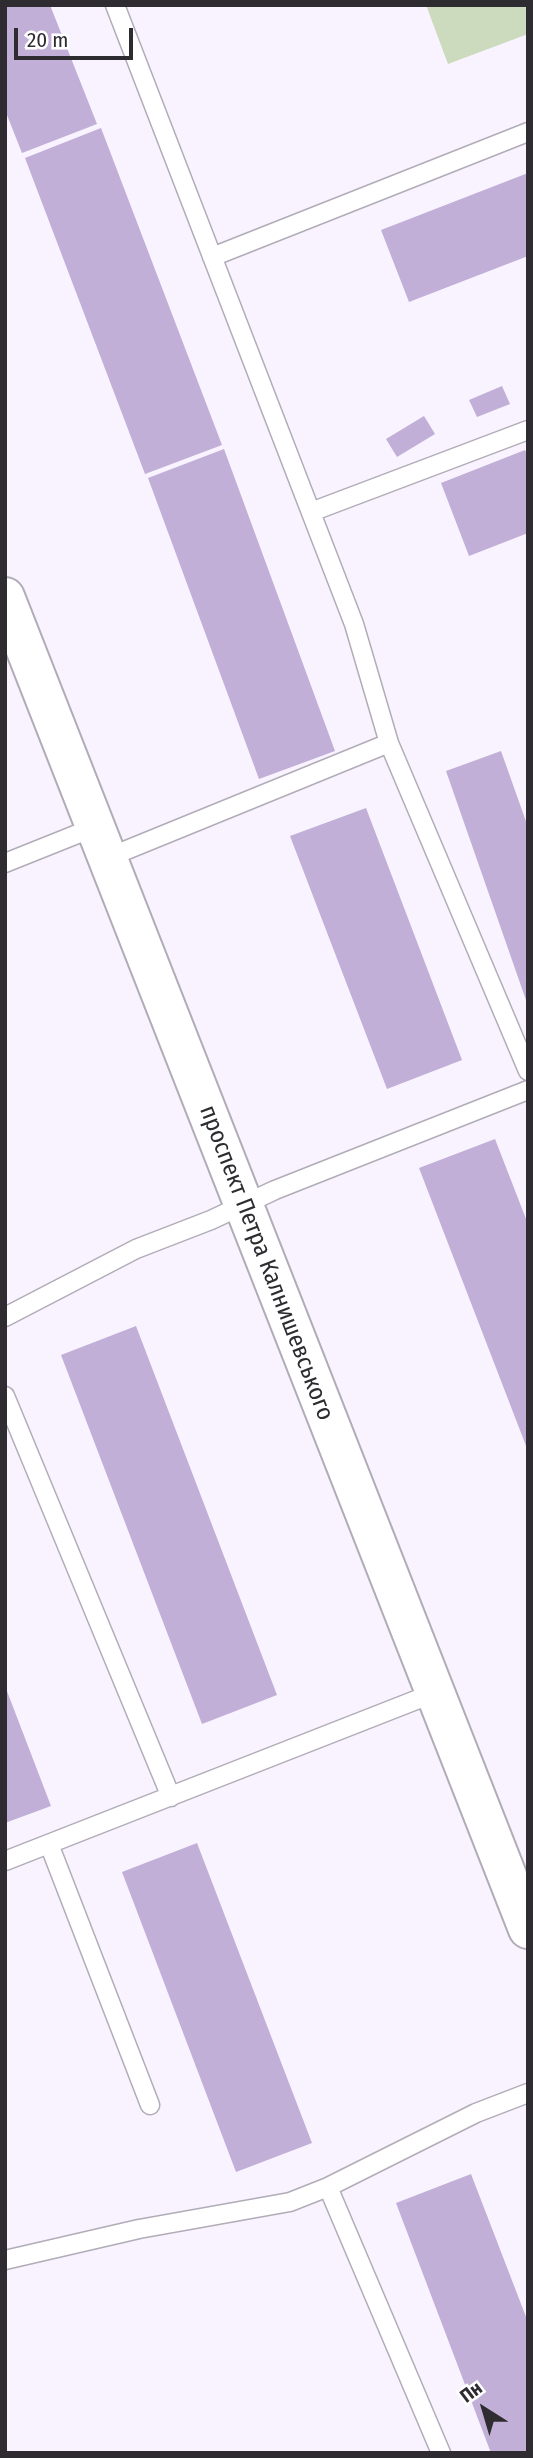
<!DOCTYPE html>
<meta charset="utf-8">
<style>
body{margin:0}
#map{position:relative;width:533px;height:2458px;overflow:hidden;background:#f8f3fe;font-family:"Fira Sans Condensed",sans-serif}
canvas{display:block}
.frame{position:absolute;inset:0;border:7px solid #2e2c30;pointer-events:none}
.north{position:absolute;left:449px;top:2374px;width:70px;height:70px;-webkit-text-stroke:5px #fff;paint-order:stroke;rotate:323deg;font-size:19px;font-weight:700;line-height:28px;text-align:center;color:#2e2c30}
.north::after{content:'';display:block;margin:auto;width:24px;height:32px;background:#2e2c30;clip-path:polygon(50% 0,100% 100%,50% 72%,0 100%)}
.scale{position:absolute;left:14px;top:28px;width:119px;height:32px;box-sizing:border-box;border:4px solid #2e2c30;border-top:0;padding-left:9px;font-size:21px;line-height:24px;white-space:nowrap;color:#2e2c30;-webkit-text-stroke:5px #fff;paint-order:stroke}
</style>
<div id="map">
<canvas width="533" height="2458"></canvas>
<div class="frame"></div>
<div class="north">Пн</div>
<div class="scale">20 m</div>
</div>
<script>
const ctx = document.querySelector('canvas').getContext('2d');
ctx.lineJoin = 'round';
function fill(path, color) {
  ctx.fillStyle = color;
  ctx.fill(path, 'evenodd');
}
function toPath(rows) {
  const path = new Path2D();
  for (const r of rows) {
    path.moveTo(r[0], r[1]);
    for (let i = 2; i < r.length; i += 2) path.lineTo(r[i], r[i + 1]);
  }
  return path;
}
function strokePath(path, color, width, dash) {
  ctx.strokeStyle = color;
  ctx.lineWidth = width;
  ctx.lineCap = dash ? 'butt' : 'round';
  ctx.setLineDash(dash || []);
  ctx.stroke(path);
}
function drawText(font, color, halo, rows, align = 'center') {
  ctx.font = font + ' "Fira Sans Condensed",sans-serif';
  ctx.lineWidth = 7;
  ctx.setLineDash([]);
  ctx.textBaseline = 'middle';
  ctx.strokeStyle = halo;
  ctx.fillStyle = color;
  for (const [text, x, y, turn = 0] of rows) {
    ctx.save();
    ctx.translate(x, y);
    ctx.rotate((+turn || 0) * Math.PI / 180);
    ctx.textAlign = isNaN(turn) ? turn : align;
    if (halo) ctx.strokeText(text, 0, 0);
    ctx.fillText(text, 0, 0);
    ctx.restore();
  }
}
const green = toPath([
 [426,5,528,5,528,34,448,64]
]);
const building = toPath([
 [5,5,50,5,97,124,22,153,5,110],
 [101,128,222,445,145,474,25,158],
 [528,173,528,256,409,302,381,230],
 [502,386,510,404,477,417,469,400],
 [424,416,435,434,397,457,386,439],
 [224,449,335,751,259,779,148,478],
 [525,450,528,456,528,533,469,556,441,483],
 [501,751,528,827,527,1003,446,771],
 [366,808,462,1060,387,1089,290,836],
 [495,1139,528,1224,528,1451,419,1168],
 [136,1326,277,1695,202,1724,61,1355],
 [5,1686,51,1806,5,1823],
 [197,1843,312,2143,236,2172,122,1872],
 [471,2174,528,2322,528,2453,491,2453,396,2203]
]);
const service = toPath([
 [115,5,354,624,389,743,528,1071],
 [212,257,528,132],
 [311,512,528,430],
 [107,858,389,743],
 [5,863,95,827],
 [5,1317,136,1249,211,1220,275,1190,528,1090],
 [5,1396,171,1797],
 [49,1844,150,2105],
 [5,1861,434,1693],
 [328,2187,441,2453],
 [5,2260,139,2229,290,2202,328,2187,476,2113,528,2093]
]);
const tertiary = toPath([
 [5,597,528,1929]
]);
const streetNames = [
 ["проспект Петра Калнишевського",266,1263,69]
];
fill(green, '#ccdabe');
fill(building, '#c1afd7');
strokePath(service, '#b1acb7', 21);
strokePath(tertiary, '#b1acb7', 42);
strokePath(service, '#fff', 18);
strokePath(tertiary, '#fff', 38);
drawText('24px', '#2e2c30', '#fff', streetNames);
</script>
